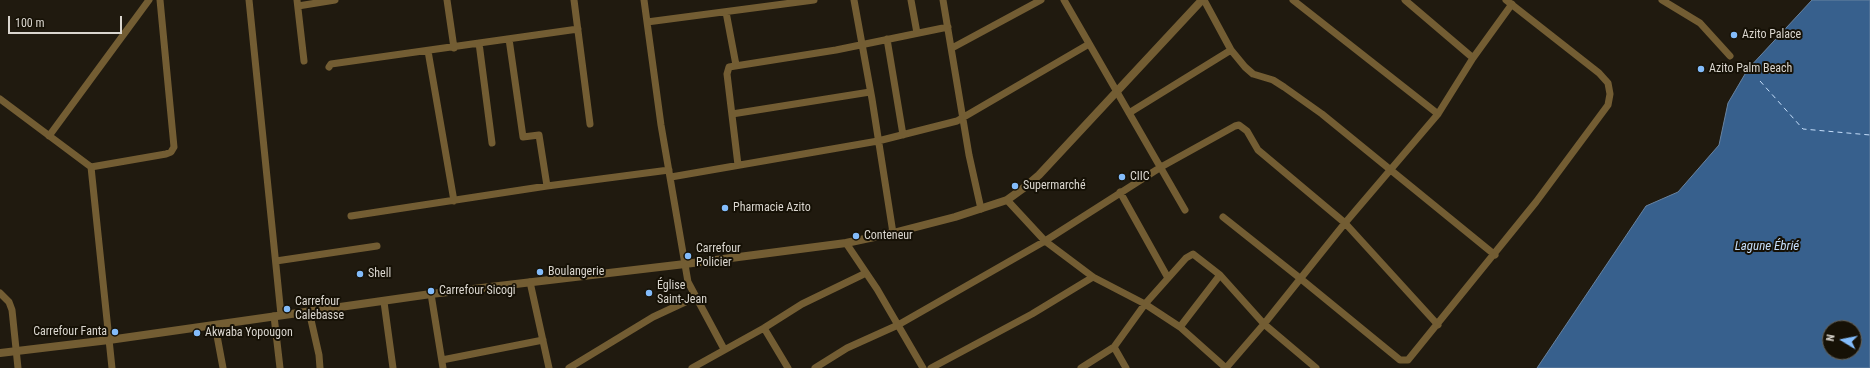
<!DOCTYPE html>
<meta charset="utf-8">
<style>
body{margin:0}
#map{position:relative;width:1870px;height:368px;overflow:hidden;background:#201a0f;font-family:"Roboto Condensed",sans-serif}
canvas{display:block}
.north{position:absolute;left:1822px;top:320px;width:40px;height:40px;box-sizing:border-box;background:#161106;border:1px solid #646056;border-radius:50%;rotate:280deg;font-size:11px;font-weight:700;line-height:16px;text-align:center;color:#dad6cf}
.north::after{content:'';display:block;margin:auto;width:14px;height:18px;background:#83bcfb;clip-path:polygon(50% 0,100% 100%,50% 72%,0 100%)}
.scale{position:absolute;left:8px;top:16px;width:114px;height:18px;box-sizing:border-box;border:2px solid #dad6cf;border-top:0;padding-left:5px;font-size:12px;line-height:14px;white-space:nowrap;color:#dad6cf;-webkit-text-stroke:3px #161106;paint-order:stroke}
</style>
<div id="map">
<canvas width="1870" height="368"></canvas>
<div class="north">N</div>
<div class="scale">100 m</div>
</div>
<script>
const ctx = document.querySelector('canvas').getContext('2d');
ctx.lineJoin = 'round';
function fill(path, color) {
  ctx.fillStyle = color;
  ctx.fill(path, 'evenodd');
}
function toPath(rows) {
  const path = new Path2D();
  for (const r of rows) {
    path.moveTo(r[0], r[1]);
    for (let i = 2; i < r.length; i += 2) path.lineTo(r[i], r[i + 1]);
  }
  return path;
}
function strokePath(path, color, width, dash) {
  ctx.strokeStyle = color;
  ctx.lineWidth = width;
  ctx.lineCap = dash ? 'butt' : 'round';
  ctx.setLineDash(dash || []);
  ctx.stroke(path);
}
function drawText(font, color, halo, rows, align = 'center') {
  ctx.font = font + ' "Roboto Condensed",sans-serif';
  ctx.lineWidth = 4;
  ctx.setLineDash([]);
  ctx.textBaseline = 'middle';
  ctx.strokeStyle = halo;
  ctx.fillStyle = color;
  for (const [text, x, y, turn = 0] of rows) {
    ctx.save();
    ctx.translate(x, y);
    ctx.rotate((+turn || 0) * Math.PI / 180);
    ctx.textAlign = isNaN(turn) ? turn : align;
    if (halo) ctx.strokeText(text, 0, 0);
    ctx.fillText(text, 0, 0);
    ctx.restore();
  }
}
const water = toPath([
 [1812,0,1870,0,1870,368,1537,368,1646,206,1678,192,1719,145,1728,103,1748,69,1812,0],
 [1830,328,1854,328,1854,352,1830,352,1830,328]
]);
const ferry = toPath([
 [1760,81,1803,129,1870,135]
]);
const minor = toPath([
 [249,0,281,315],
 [297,0,304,61],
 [447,0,454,48],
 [574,0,590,124],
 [644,0,661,125,688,282,724,349],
 [854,0,872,99,893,233],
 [911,0,917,33],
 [943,0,969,155,981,209],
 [1064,0,1185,210],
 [1204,0,1231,50,1245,67,1253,74,1273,80,1284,87,1322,114,1495,255],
 [1293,0,1438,114],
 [1405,0,1473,58],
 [1662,0,1700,23,1730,56],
 [298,6,335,0],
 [726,12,736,65],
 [647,22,814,0],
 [509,39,523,137,539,135,547,186],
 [887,39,903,135],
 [479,43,492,143],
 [952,48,1041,0],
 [428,51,454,201],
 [329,67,331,64,578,29],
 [0,99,91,167,112,368],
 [1129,113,1231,50],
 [732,114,870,92],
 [49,136,149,0],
 [738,165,727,74,729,67,836,50,948,27],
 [91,167,166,154,171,152,174,147,160,0],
 [671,177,878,141,957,121,1089,44],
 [1120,192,1168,278],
 [1007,200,1045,241,1093,277,1145,304,1180,327,1226,368],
 [351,216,547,186,669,170],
 [1223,217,1301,279,1400,360,1408,360,1536,202,1608,105,1610,94,1608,83,1599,73,1506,0],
 [846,243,877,289,923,368],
 [276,261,377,246],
 [530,282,549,368],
 [0,293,9,302,12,310,18,368],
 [431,294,443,368],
 [384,302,393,368],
 [309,311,319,355,320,368],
 [274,316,280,368],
 [215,325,223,368],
 [1180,327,1220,275],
 [764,328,788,368],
 [1114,347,1126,368],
 [442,360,543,340],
 [569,368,653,317,696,297],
 [692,368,764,328,802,304,866,273],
 [815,368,847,348,898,325,1045,241,1161,167,1235,126,1239,125,1247,131,1258,150,1264,155,1345,223,1438,325],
 [931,368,1032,314,1093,277],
 [1081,368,1114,347,1145,304,1186,258,1193,254,1220,275,1264,324,1316,368],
 [1226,368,1264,324,1345,223,1438,114,1473,58,1512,4]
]);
const tertiary = toPath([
 [0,353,109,340,431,294,685,264,846,243,893,233,955,217,1007,200,1025,187,1039,175,1202,0]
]);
const markers = [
 [1734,35,4,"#83bcfb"],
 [1701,69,4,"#83bcfb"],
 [1122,177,4,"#83bcfb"],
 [1015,186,4,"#83bcfb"],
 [725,208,4,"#83bcfb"],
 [856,236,4,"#83bcfb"],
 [688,256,4,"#83bcfb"],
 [540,272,4,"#83bcfb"],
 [360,274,4,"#83bcfb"],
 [431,291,4,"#83bcfb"],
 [649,293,4,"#83bcfb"],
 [287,309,4,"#83bcfb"],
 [115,332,4,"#83bcfb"],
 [197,333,4,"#83bcfb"]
];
const poiNames = [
 ["Azito Palace",1742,35],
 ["Azito Palm Beach",1709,69],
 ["CIIC",1130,177],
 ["Supermarché",1023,186],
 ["Pharmacie Azito",733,208],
 ["Conteneur",864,236],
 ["Carrefour",696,249],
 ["Policier",696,263],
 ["Boulangerie",548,272],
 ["Shell",368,274],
 ["Église",657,286],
 ["Saint-Jean",657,300],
 ["Carrefour Sicogi",439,291],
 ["Carrefour",295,302],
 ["Calebasse",295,316],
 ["Carrefour Fanta",107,332,"right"],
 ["Akwaba Yopougon",205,333]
];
const waterNames = [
 ["Lagune Ébrié",1767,247]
];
fill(water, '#37608d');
strokePath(water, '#6883a1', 1);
strokePath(ferry, '#c5defa', 1, [5, 4]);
strokePath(minor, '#735d33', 7);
strokePath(tertiary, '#735d33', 8);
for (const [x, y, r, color] of markers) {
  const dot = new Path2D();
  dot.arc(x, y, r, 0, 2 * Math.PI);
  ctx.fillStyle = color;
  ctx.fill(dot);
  strokePath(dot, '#161106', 1.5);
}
drawText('12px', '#dad6cf', '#161106', poiNames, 'left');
drawText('italic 13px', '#c5defa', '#161106', waterNames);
</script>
